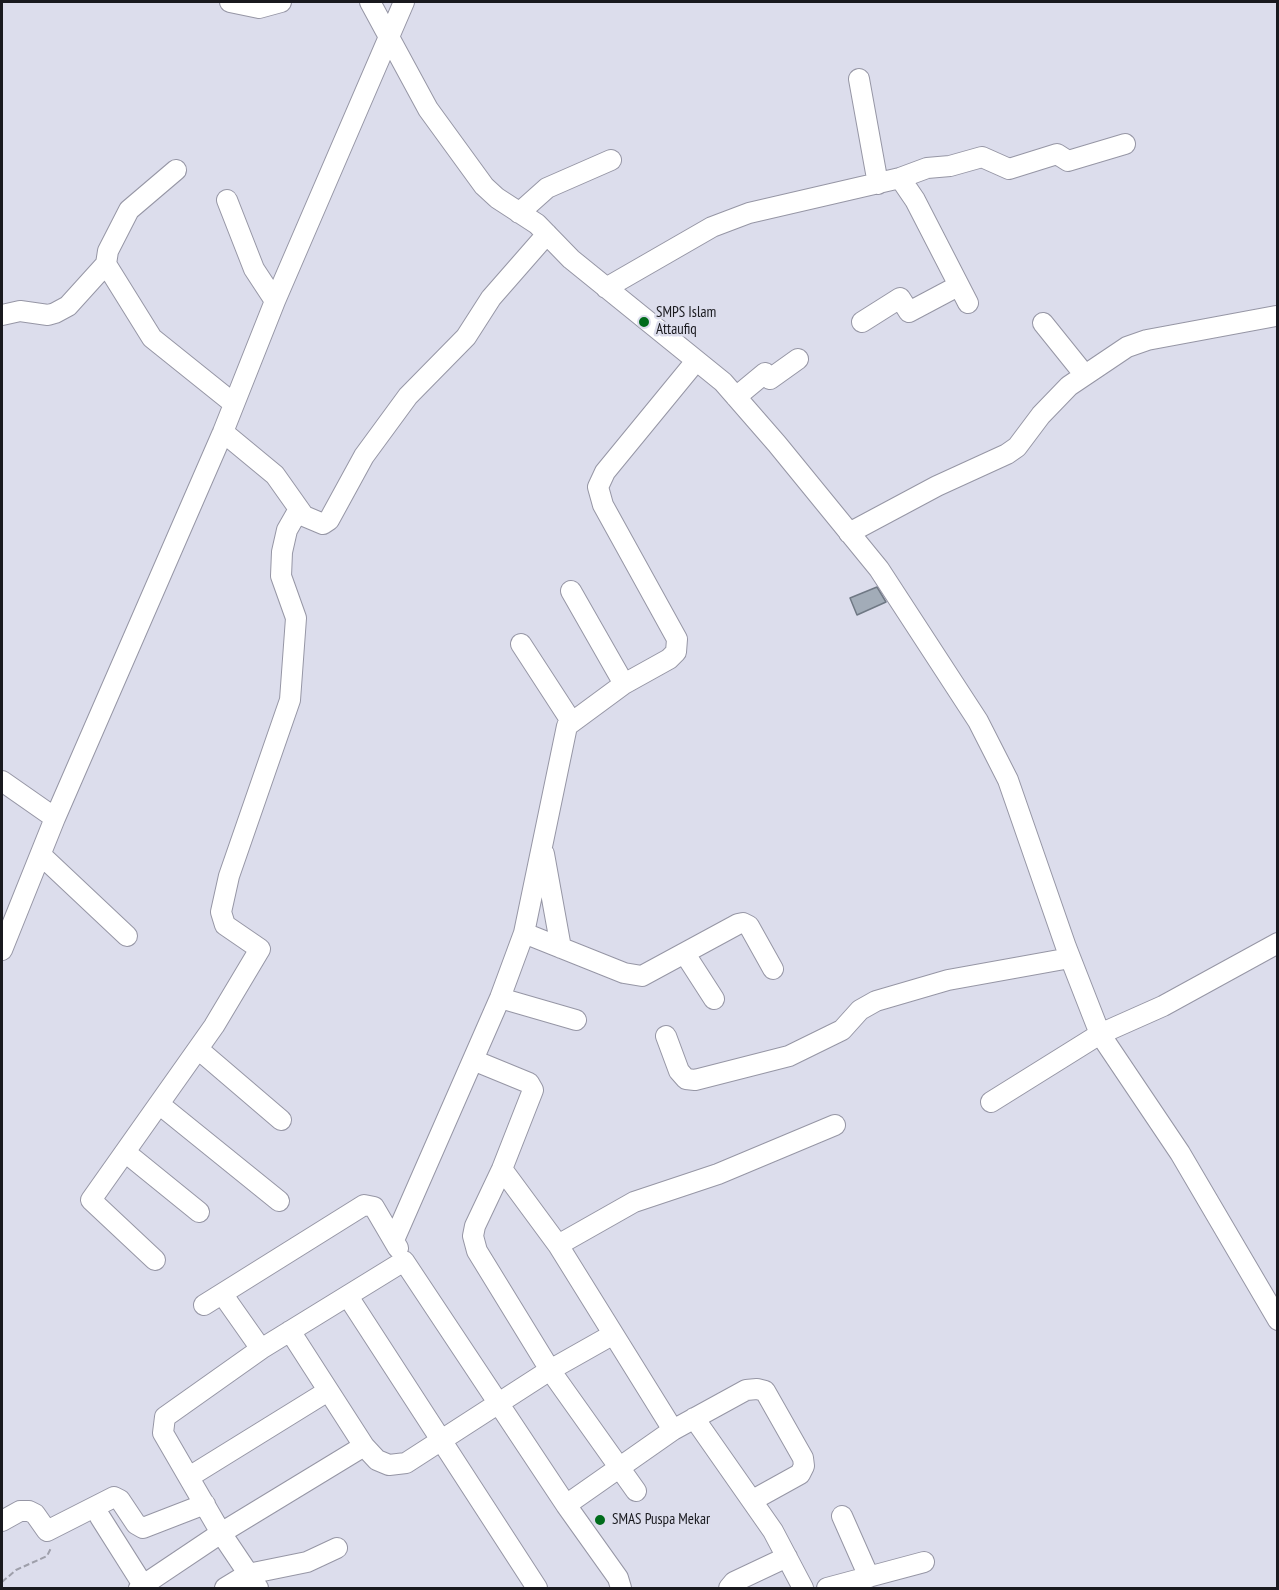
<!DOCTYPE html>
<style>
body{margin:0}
#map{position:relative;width:1279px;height:1590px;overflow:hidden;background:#dcddec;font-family:"PT Sans Narrow",sans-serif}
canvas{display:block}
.frame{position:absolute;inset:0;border:3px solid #19191e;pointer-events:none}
</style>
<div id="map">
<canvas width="1279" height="1590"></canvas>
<div class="frame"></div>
</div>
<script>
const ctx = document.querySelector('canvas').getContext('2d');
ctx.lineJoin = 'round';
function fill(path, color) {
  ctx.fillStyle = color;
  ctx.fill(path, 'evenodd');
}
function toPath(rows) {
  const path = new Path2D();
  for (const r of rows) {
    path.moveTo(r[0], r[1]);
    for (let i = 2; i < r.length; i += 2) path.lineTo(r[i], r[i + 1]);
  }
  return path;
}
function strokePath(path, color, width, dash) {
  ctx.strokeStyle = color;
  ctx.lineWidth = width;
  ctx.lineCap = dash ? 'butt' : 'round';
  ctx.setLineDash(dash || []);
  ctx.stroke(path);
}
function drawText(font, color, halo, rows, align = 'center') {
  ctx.font = font + ' "PT Sans Narrow",sans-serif';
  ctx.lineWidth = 5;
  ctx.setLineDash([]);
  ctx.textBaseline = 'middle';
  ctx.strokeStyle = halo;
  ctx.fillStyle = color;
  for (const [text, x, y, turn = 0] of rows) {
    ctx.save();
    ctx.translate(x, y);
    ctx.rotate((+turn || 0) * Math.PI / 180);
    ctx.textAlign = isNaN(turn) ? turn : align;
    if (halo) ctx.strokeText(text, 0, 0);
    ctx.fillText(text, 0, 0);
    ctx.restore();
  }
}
const building = toPath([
 [877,587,886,602,857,615,850,598,877,587]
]);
const path = toPath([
 [2,1582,16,1570,47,1556,51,1548]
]);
const minor = toPath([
 [230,2,259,8,281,2],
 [370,2,428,109,484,186,497,198,537,224,571,259,723,382,777,444,879,569,978,721,1008,780,1066,947,1100,1034,1163,1006,1278,943],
 [859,79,878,184],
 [176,170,129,210,108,251,106,264,152,338,233,403],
 [900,178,915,200,968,303],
 [227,200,254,269,275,301],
 [519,213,547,188,611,160],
 [606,288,712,227,749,213,900,178,927,168,950,166,982,157,1009,169,1057,154,1068,161,1125,144],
 [2,315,20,311,48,315,55,313,68,306,106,264],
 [862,322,900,298,909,312,958,286],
 [1043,323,1084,374],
 [736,397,765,373,770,379,798,359],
 [223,432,275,475,304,516,323,524,329,520,364,456,408,396,466,337,491,298,547,234],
 [849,533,937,486,1007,454,1017,447,1041,415,1069,386,1127,347,1147,340,1276,316],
 [571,591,624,684],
 [521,644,571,721],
 [2,781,55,818],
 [544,854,561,948],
 [42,856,127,936],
 [524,933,624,973,642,976,738,924,743,923,749,926,773,969],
 [2,950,55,818,223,432,275,301,404,2],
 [685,954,714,999],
 [500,998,576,1020],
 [666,1036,679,1071,686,1079,695,1080,789,1056,842,1030,860,1010,876,1001,948,980,1070,958],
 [198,1049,281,1120],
 [473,1060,529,1083,533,1090,502,1169,475,1226,473,1236,477,1251,550,1370,636,1491],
 [991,1102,1100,1034,1180,1153,1278,1320],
 [159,1104,279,1201],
 [125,1152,199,1212],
 [502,1169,558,1245,673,1430],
 [394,1240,500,998,524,933,567,726,624,684,669,659,676,652,677,639,603,505,598,487,605,472,696,361],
 [558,1245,634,1202,718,1174,835,1125],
 [155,1260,91,1200,214,1026,260,949,225,925,221,912,229,876,290,700,296,618,281,576,282,552,287,530,299,509],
 [223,1295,261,1349],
 [349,1298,537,1588],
 [204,1305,364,1205,374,1207,398,1248],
 [290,1331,364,1446,377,1460,389,1465,406,1463,550,1370,612,1335],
 [694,1418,773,1531,803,1588],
 [189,1477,328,1391],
 [566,1505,673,1430,746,1390,757,1389,765,1391,803,1458,804,1466,800,1474,753,1500],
 [842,1516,869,1577],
 [100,1517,143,1585],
 [2,1521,20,1511,29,1511,35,1514,47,1531,114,1497,120,1500,136,1524,143,1528,205,1504],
 [139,1588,221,1533,364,1446],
 [225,1588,248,1574,307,1562,337,1548],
 [258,1588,221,1533,163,1433,165,1417,261,1349,404,1261,566,1505,618,1578,621,1588],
 [729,1588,734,1582,787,1557],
 [827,1588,924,1562]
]);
const markers = [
 [644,322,6,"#006c1b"],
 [600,1520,6,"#006c1b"]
];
const poiNames = [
 ["SMPS Islam",656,313],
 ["Attaufiq",656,330],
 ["SMAS Puspa Mekar",612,1520]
];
fill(building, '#a2acb8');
strokePath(building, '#6f7884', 1.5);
strokePath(minor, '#9696a5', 22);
strokePath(path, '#9e9faa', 2, [6, 3]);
strokePath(minor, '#fff', 20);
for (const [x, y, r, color] of markers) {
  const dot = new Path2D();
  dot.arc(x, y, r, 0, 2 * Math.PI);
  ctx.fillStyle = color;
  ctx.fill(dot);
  strokePath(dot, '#dcddec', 2);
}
drawText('15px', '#19191e', '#dcddec', poiNames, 'left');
</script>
